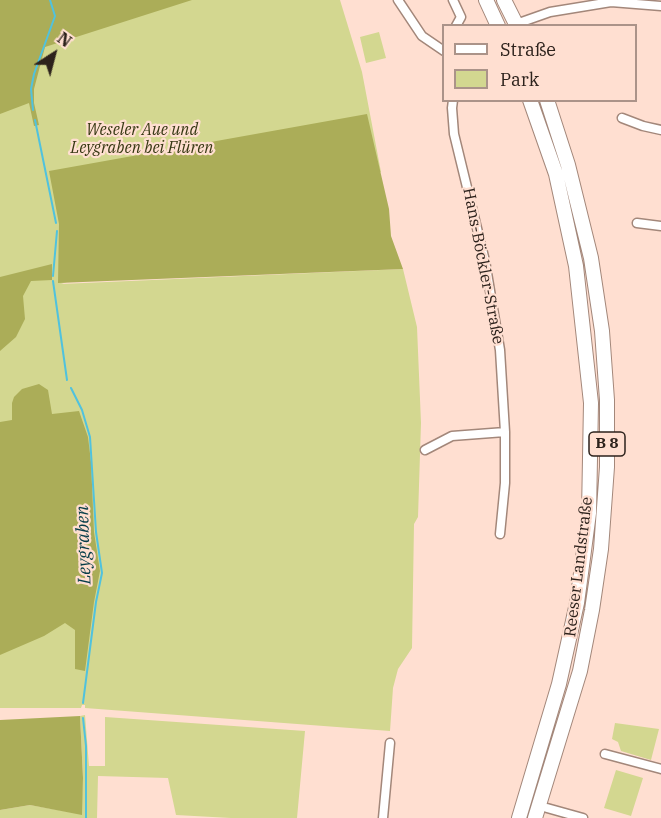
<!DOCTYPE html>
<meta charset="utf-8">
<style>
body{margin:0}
#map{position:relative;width:661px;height:818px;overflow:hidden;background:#ffdfd1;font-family:"IBM Plex Serif",serif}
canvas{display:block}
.legend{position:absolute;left:442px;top:24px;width:195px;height:78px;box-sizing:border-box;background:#ffdfd1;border:2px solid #ab9389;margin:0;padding:8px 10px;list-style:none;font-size:18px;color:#2d221c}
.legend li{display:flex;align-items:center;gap:12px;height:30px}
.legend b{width:30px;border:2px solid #ab9389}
.north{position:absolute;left:24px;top:24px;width:60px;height:60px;-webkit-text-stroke:4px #ffdfd1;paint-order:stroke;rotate:36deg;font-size:16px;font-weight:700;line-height:24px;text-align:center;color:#2d221c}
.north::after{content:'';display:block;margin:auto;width:21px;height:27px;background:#2d221c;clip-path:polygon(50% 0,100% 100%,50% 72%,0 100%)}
</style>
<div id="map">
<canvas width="661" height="818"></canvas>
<ul class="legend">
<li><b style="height:8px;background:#fff"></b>Straße</li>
<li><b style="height:16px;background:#d3d790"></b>Park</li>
</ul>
<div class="north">N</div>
</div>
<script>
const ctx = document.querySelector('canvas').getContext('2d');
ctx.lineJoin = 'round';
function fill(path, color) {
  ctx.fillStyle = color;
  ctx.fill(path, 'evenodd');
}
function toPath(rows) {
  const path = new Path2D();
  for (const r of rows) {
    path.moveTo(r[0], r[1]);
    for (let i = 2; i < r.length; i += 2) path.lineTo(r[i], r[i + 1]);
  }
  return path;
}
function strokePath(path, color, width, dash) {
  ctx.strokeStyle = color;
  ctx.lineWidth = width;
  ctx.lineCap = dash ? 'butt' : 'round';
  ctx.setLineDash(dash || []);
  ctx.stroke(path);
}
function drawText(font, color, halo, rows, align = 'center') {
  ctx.font = font + ' "IBM Plex Serif",serif';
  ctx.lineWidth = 4.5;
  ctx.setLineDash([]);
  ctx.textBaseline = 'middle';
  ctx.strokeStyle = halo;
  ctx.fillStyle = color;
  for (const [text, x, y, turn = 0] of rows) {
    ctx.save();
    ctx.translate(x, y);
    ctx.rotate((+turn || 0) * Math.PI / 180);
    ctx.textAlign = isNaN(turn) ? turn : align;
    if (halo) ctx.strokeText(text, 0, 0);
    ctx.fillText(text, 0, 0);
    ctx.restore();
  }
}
const green = toPath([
 [0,0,340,0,362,72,381,172,61,284,403,269,417,327,421,423,418,517,414,524,412,648,398,669,393,688,390,731,85,708,85,705,82,705,81,708,0,708],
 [379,32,386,58,366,63,360,37],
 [85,715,89,766,105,766,105,717,305,731,297,818,231,818,176,815,168,778,98,776,97,818,0,818,0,810,30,805,81,814,83,778,80,716],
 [615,723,659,729,651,760,621,751,618,742,612,739],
 [616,770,643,778,631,816,604,808]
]);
const forest = toPath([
 [0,0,192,0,45,47,34,89,34,103,39,125,34,126,29,103,0,114],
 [367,114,389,209,391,236,403,269,58,283,59,224,49,171],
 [52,264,52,280,31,281,23,296,25,319,16,337,0,351,0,277],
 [39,384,48,390,52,414,79,411,88,437,91,462,94,532,100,571,94,602,85,671,75,669,75,630,65,623,44,636,0,655,0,422,12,420,12,403,14,397,22,389],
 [80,716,83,778,82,815,30,805,0,810,0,720]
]);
const stream = toPath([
 [33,110,31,89,34,74,55,16,50,0],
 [35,120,56,223],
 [53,276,57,231],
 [53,281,67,380],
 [71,388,82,410,90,437,96,532,102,573,96,602,83,703],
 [83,718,86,746,86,818]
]);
const minor = toPath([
 [398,0,422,36,444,51],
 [453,0,461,17,456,26],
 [516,24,550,12,611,2,661,6],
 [453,100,452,108,454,134,485,261,500,350,505,432,505,483,500,534],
 [622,118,643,126,661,130],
 [637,223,661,226],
 [425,450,452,436,505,432],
 [605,754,661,769],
 [547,808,583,818],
 [383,818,390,743]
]);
const primary = toPath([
 [486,0,498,26],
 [504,0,517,26],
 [519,818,559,684,577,603,589,513,591,403,576,266,556,174,530,100],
 [535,818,580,671,592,610,601,549,607,467,607,400,602,331,591,258,568,165,547,100]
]);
const shields = [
 [607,444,36]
];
const shieldNames = [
 ["B 8",607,444]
];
const parkNames = [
 ["Weseler Aue und",142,130],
 ["Leygraben bei Flüren",142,148]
];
const streetNames = [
 ["Hans-Böckler-Straße",483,266,79],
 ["Reeser Landstraße",579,567,-83]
];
const waterNames = [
 ["Leygraben",84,545,-92]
];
fill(green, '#d3d790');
fill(forest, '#abad58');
strokePath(stream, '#50c2de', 2);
strokePath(minor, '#a3877a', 11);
strokePath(primary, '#a3877a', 16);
strokePath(minor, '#fff', 8);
strokePath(primary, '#fff', 14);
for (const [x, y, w] of shields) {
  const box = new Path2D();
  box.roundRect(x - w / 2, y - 12, w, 24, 4.5);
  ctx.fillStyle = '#ffdfd1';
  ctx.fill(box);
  strokePath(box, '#2d221c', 1.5);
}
drawText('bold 15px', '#2d221c', null, shieldNames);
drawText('italic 16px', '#373813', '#ffdfd1', parkNames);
drawText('16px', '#2d221c', '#ffdfd1', streetNames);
drawText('italic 18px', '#073d49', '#ffdfd1', waterNames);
</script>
